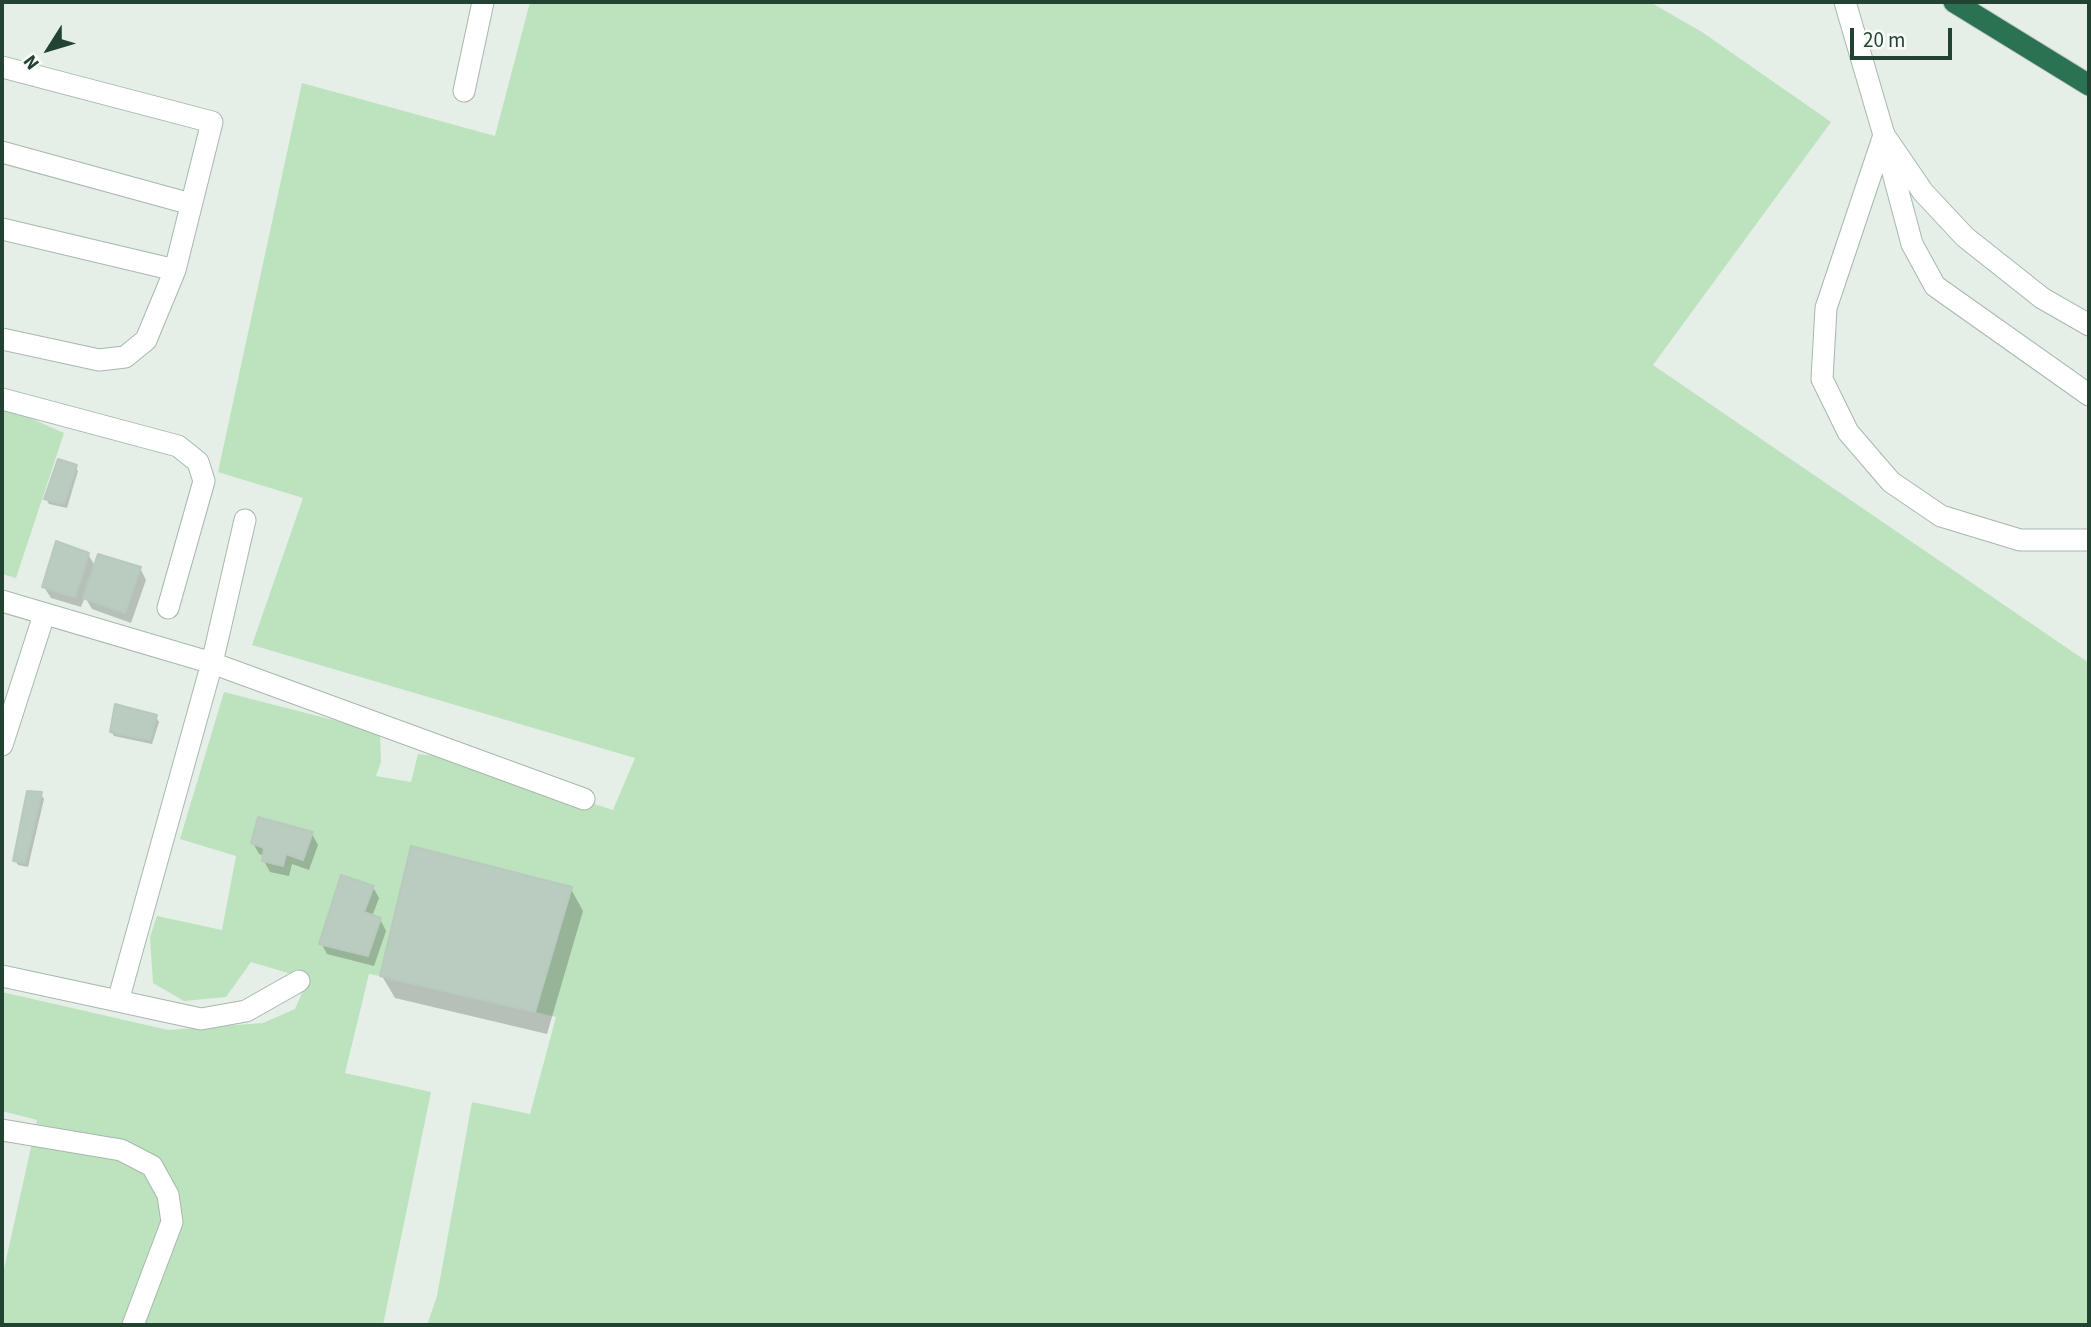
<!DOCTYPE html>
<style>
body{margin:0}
#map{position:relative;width:2091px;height:1327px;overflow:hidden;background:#e5efe8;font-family:"Source Sans 3",sans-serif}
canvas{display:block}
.frame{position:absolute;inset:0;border:4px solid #224332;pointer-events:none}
.north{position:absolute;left:14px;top:14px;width:70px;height:70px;-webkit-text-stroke:5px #f7fbf8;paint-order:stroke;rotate:233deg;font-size:19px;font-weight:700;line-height:28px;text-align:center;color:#224332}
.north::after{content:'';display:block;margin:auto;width:24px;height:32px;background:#224332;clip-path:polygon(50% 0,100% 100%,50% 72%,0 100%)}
.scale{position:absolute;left:1850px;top:28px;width:102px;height:32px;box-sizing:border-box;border:4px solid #224332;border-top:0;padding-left:9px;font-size:21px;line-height:24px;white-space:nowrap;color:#224332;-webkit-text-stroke:5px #f7fbf8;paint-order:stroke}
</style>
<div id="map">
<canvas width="2091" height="1327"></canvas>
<div class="frame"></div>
<div class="north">N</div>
<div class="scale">20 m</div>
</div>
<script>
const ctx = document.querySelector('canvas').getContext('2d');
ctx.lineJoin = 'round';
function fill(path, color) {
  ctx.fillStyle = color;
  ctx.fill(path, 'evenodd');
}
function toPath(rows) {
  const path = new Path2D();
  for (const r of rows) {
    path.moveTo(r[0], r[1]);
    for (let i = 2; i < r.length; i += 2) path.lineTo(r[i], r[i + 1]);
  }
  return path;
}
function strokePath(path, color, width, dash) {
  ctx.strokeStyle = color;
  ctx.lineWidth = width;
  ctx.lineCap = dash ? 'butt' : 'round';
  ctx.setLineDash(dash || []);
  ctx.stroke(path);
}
const green = toPath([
 [530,2,1650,2,1702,32,1831,122,1653,365,2089,663,2089,1325,427,1325,437,1296,472,1102,530,1114,556,1017,535,1012,572,887,411,846,380,976,369,974,345,1073,431,1092,383,1325,2,1325,2,1278,37,1120,2,1111,2,992,168,1030,263,1023,295,1009,308,979,251,962,226,997,184,1001,153,983,150,937,157,916,222,930,236,856,180,839,224,692,380,732,381,762,376,776,411,782,418,754,446,757,613,810,635,758,252,645,303,498,218,472,302,83,495,136],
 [2,407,30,418,64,433,16,578,2,574]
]);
const shadow = toPath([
 [75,466,78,471,67,508,49,504,46,499],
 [88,554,95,566,140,568,146,580,131,623,92,609,85,597,81,607,51,598,44,587],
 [156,717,159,722,152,744,114,736,111,731],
 [41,794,44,799,28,867,18,865,15,860],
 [312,834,318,845,309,870,292,864,289,876,270,872,264,861,265,856,259,854,253,843],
 [373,887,379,898,372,917,380,919,386,931,374,966,327,954,321,943],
 [571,889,583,911,547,1034,395,998,382,976]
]);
const building = toPath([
 [58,459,77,465,64,504,44,499,58,459],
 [56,541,89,553,75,597,42,587,56,541],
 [98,554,141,567,125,613,83,598,98,554],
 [115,704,157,715,150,740,110,732,115,704],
 [27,791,42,792,25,863,13,861,27,791],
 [258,817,313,832,303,860,286,854,283,866,262,861,264,848,251,843,258,817],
 [411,846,572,887,535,1012,380,976,411,846],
 [341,875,374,886,364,912,381,918,368,956,319,944,341,875]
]);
const minor = toPath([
 [1845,2,1884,135,1923,192,1965,237,2042,298,2089,325],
 [2,67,212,122,175,270,2,229],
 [464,91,483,2],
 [1884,135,1826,308,1822,379,1848,432,1891,482,1941,516,2020,540,2089,540],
 [1887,150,1912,244,1935,286,2089,395],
 [2,152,191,204],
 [2,339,99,360,125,357,146,340,175,270],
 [2,399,178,446,198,462,204,481,168,608],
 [2,601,212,663,584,799],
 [2,745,44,615],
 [2,976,118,1001,212,663,245,520],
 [118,1001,201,1019,246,1011,299,981],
 [2,1130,121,1150,152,1166,168,1195,172,1222,133,1325]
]);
const highway = toPath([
 [1954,2,2089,85]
]);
fill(green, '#bde2be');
fill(shadow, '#0003');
fill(building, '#bacbc0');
strokePath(building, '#b7cabd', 2);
strokePath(minor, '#a7b8ae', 23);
strokePath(highway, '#c1cac6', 23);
strokePath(minor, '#fff', 21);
strokePath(highway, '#2b7252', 21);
</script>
